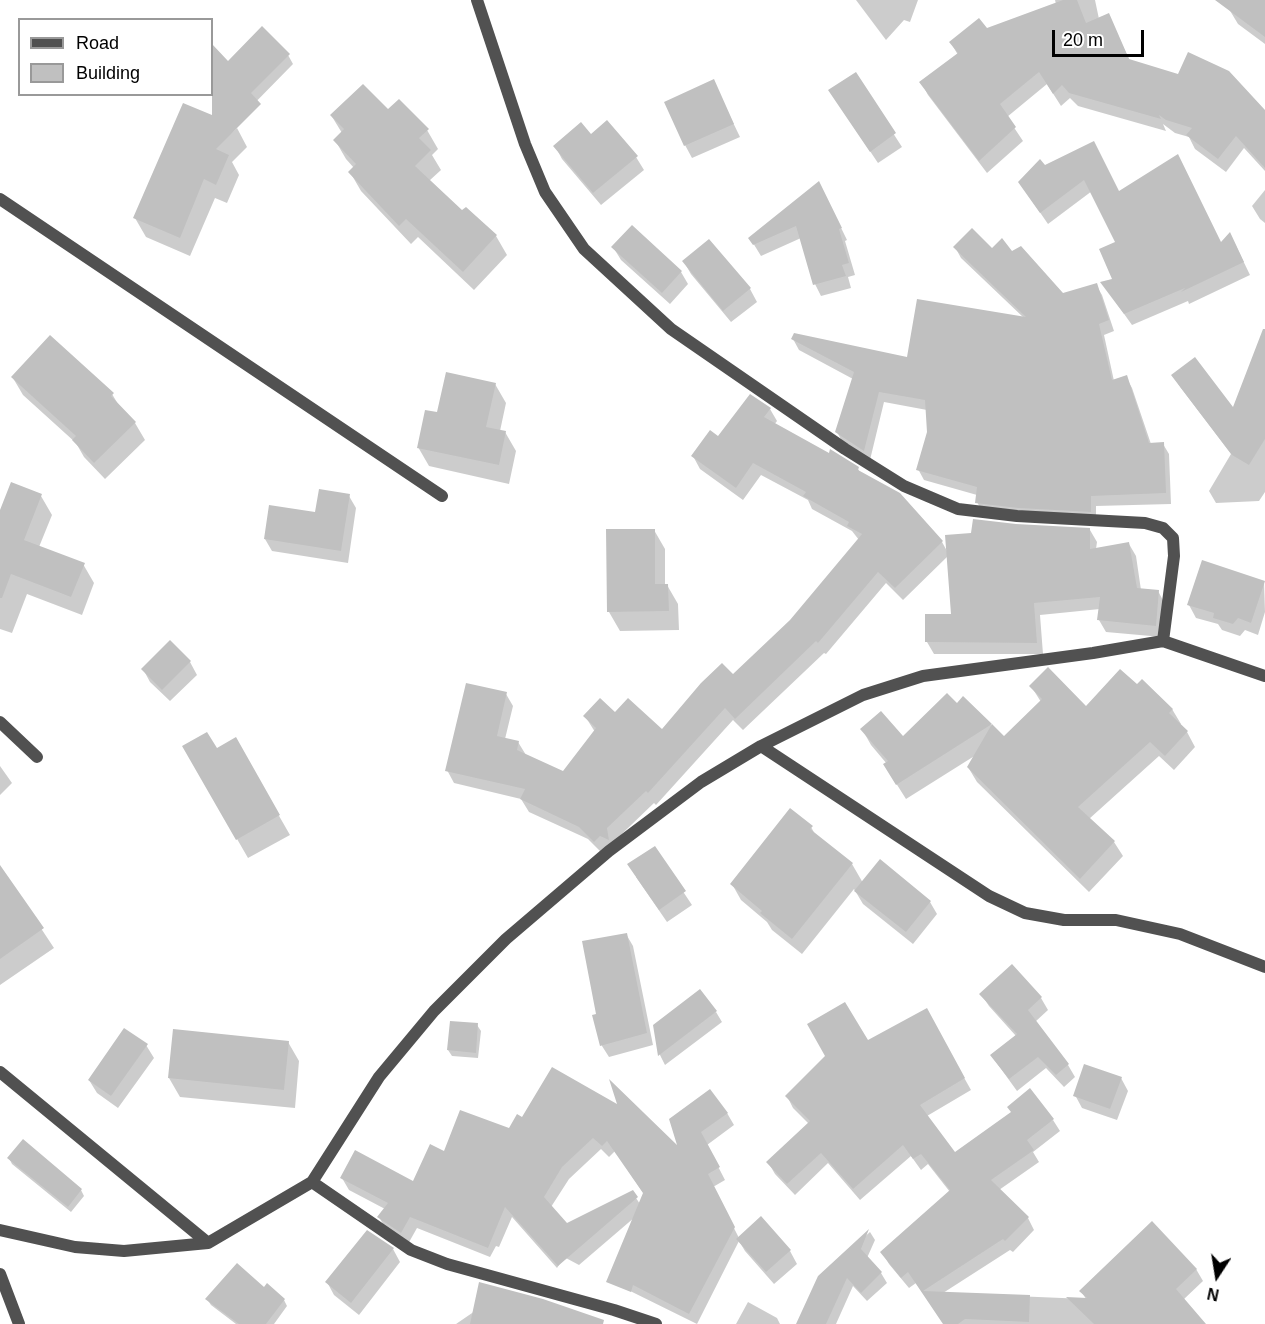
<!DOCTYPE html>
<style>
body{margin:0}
#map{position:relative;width:1265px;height:1324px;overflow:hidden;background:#fff;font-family:Helvetica,sans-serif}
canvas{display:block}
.legend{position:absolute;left:18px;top:18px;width:195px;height:78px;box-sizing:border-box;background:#fff;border:2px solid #999;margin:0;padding:8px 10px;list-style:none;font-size:18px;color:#000}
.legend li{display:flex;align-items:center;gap:12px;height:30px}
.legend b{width:30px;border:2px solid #999}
.north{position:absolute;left:1187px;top:1246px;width:60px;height:60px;-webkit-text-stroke:4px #fff;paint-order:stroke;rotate:192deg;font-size:16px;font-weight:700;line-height:24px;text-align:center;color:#000}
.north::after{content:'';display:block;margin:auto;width:21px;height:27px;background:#000;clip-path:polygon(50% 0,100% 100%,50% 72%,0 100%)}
.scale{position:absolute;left:1052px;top:30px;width:92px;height:27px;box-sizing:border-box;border:3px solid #000;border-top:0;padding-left:8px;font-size:18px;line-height:21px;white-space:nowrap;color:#000;-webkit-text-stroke:4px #fff;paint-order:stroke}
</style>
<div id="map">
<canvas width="1265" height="1324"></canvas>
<ul class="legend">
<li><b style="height:8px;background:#515151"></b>Road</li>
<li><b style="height:16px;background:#c0c0c0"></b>Building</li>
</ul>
<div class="north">N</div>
<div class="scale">20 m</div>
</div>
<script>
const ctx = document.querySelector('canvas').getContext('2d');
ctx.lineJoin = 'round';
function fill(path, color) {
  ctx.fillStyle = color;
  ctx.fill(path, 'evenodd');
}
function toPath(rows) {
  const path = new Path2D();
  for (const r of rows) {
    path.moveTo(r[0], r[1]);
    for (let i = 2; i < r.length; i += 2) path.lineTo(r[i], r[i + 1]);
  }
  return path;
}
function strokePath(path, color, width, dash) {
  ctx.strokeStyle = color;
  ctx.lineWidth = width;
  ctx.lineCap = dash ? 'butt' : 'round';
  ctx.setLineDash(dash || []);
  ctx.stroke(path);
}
const shadow = toPath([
 [856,0,918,0,910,22,904,20,886,40],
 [1055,0,1095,0,1099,19,1108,15,1130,61,1265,112,1265,171,1244,148,1226,172,1195,149,1189,137,1175,133,1163,124,1166,131,1078,106,1070,98,1061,106,1047,84,1007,117,1023,141,987,173,928,95,921,82,958,55,951,43,1056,4],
 [1236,0,1265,0,1265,44,1238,24,1229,9],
 [212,46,228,63,288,55,293,64,243,115,212,83],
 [855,74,902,147,878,163,837,102],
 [713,81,740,137,692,158,685,145],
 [388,112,427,130,438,149,432,155,441,170,429,181,462,212,496,236,507,255,474,290,418,237,411,244,361,191,350,172,354,168,346,159,335,140,342,133,331,115],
 [237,128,247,147,232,162,239,175,227,203,215,198,190,256,146,237,135,218],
 [591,136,636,157,644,170,601,205,562,159,555,146],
 [1094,143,1119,193,1221,244,1236,246,1250,275,1189,304,1188,301,1132,325,1102,283,1114,280,1118,243,1092,191,1048,224,1019,182,1044,166],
 [1265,190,1265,223,1260,219,1252,206],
 [825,195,847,240,845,241,855,275,848,277,851,288,821,296,815,284,801,238,761,256,750,238],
 [709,241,750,289,757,302,731,322,691,274,684,262],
 [613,247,681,272,688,284,670,304,621,260],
 [955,247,1012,252,1063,295,1096,285,1102,295,1114,331,1104,335,1114,381,1126,377,1132,388,1151,444,1163,444,1169,454,1171,504,1096,506,1096,522,983,513,977,502,977,495,924,480,918,469,928,432,927,410,884,402,870,460,843,443,837,432,853,379,799,350,793,339,909,358,1024,318,961,258],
 [1265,348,1265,492,1259,501,1216,503,1209,491,1231,454,1181,388,1173,376,1234,410],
 [13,378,112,394,121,409,135,423,145,440,105,479,84,457,76,443,23,395],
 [495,384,506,403,500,431,505,432,516,451,509,484,429,466,418,447,439,414],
 [770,409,777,421,774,425,858,469,861,474,942,542,947,551,973,534,1016,526,1090,530,1097,542,1096,549,1129,544,1136,556,1141,590,1158,591,1165,604,1162,637,1106,632,1099,620,1100,609,1040,615,1043,654,934,654,927,642,953,615,948,556,903,600,886,583,826,654,824,653,743,730,733,720,656,805,654,803,602,853,588,839,529,812,521,799,454,783,447,770,506,694,513,706,505,739,518,742,526,755,564,773,595,732,585,716,615,714,662,731,733,676,791,621,859,540,852,531,812,509,808,500,761,475,743,500,700,469,693,456,719,438],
 [41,496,52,515,39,547,83,564,94,583,82,615,27,594,12,633,0,629,0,514],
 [349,496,356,508,348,563,272,551,265,539],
 [654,530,665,549,665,585,667,585,678,604,679,630,620,631,609,612],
 [1264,582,1265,612,1258,635,1245,630,1240,636,1222,630,1218,624,1196,618,1189,605],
 [170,643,190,662,197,675,170,701,150,682,143,669],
 [1031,686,1086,708,1137,686,1172,709,1181,724,1180,725,1187,732,1195,747,1174,770,1159,756,1089,819,1114,842,1123,856,1089,892,977,782,968,767,976,755,906,799,894,780,887,764,871,745,862,729,903,739,957,705,991,725,1004,738,1041,702],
 [235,739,290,835,248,858,184,747,216,750],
 [0,766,12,783,0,795],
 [811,827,816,836,852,864,863,883,930,902,937,914,913,944,863,904,854,889,802,954,772,930,767,922,741,900,732,884],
 [654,848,692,905,667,922,636,877],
 [11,883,54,948,0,985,0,891],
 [626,934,633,946,653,1045,609,1057,602,1046,594,1017,598,1015],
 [1012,966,1041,998,1048,1010,1035,1022,1068,1065,1075,1077,1064,1087,1046,1068,1017,1091,991,1055,1016,1036,989,1006,981,994],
 [926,1010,971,1090,927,1116,955,1154,1053,1120,1060,1131,1033,1152,1039,1162,999,1190,1028,1218,1034,1230,1013,1252,1010,1250,943,1293,1086,1299,1081,1291,1196,1269,1203,1281,1183,1300,1204,1324,944,1324,916,1283,909,1288,889,1264,882,1252,950,1192,928,1164,921,1170,911,1156,860,1200,828,1163,795,1195,775,1174,768,1162,809,1124,793,1108,787,1096,867,1042],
 [716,1012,722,1022,665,1065,660,1055,654,1026],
 [477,1025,481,1031,478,1058,452,1056,448,1050],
 [288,1042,299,1061,295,1108,180,1097,169,1078],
 [146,1045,154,1058,118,1108,97,1093,89,1080],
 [1121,1078,1128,1091,1117,1120,1082,1108,1075,1095],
 [727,1113,734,1125,707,1145,725,1180,713,1187,739,1238,761,1219,790,1251,797,1264,774,1284,745,1251,739,1241,697,1324,618,1285,635,1217,579,1265,564,1257,557,1268,512,1217,499,1247,496,1246,490,1257,417,1228,408,1244,386,1229,379,1217,385,1209,349,1190,342,1178,414,1183,445,1153,509,1130,517,1116,681,1150,671,1120],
 [601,1149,609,1157,615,1151,644,1194,640,1204,632,1192,567,1225,551,1207,569,1179],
 [9,1158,81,1190,84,1196,71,1212,12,1164],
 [870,1232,875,1240,867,1258,881,1273,887,1283,867,1301,853,1286,836,1324,803,1324,820,1277],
 [393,1249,400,1262,359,1315,334,1295,327,1282],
 [264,1289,284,1300,287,1306,274,1324,236,1324,211,1305,207,1299],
 [748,1302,777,1318,780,1324,736,1324],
 [475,1311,599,1324,456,1324]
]);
const building = toPath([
 [1063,0,1077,0,1086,23,1109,13,1129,59,1178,74,1188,52,1229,71,1265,110,1265,168,1236,136,1218,159,1186,135,1192,128,1166,120,1159,115,1161,119,1069,93,1062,85,1053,94,1039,72,1000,104,1016,127,979,161,919,82,958,53,949,42,979,18,987,28],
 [1215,0,1265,0,1265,37],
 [262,26,290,54,251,93,261,104,216,149,229,155,216,185,204,179,180,238,133,218,183,103,212,115,212,44,228,61],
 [856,72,896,133,870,152,828,90],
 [714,79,734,124,684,146,664,102],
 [363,84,388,109,399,99,429,129,419,138,431,150,415,166,462,210,466,207,497,235,463,272,406,219,399,226,348,172,356,164,333,140,344,129,330,115],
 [607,120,638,156,593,193,553,146,581,122,591,134],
 [1094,141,1119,191,1178,154,1221,242,1230,232,1244,262,1181,292,1185,288,1124,314,1100,282,1112,279,1099,249,1115,242,1084,180,1040,213,1018,182,1040,159,1045,165],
 [819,181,842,228,839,229,849,263,842,265,846,276,813,285,796,226,753,245,748,238],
 [632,225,682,271,662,293,611,247],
 [972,228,992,248,1002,238,1012,251,1021,246,1063,293,1097,283,1109,320,1099,324,1112,380,1127,375,1149,443,1164,442,1166,493,1091,496,1091,512,1018,508,975,503,977,487,916,470,927,432,925,400,879,392,864,451,835,432,854,372,791,339,794,333,907,357,917,299,1026,317,953,247],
 [709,239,751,288,723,311,682,261],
 [1263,329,1265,329,1265,439,1249,465,1232,455,1171,375,1195,357,1233,407],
 [50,335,114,393,111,396,136,422,94,463,72,440,76,436,11,377],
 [446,372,496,383,486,427,506,431,499,465,417,448,425,410,437,412],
 [750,394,771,408,764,417,829,453,830,449,859,467,858,470,900,493,943,541,895,588,878,572,818,643,816,641,735,719,725,708,648,793,646,791,607,828,609,840,600,836,594,842,579,827,520,799,525,789,445,771,466,683,507,692,497,736,519,741,517,750,563,771,596,728,583,716,600,698,615,712,628,698,662,729,701,683,722,663,733,674,790,620,862,534,847,526,849,522,803,496,806,492,753,463,736,488,691,456,710,430,718,436],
 [11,482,42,494,24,540,85,563,71,597,11,574,2,598,0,598,0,510],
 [319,489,350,494,341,551,264,539,269,505,315,512],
 [973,519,1016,524,1090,528,1090,549,1129,542,1137,588,1159,590,1156,626,1097,620,1100,597,1034,603,1037,643,925,642,925,614,951,614,945,535,971,533],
 [606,529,655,529,655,584,668,584,669,611,607,612],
 [1202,560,1265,581,1251,623,1238,618,1233,624,1213,618,1214,613,1187,605],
 [170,640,191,661,162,690,141,669],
 [1048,667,1086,706,1120,669,1137,684,1142,679,1173,709,1169,713,1188,731,1165,756,1150,742,1078,807,1115,841,1080,879,967,767,992,724,1004,736,1042,699,1029,686],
 [947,693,957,703,963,696,992,724,896,785,883,764,888,761,860,729,881,711,903,736],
 [207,732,217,748,236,737,280,815,236,840,182,746],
 [790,808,813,826,810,829,853,863,792,939,760,913,762,911,730,884],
 [655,846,686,891,659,910,627,864],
 [880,859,931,901,906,932,854,891],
 [0,865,44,928,0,959],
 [627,933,647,1033,600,1046,592,1015,596,1014,582,941],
 [1012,964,1042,997,1028,1010,1069,1064,1056,1075,1038,1057,1009,1079,990,1055,1017,1034,979,994],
 [700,989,717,1011,658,1056,653,1025],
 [845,1002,868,1040,927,1008,965,1078,920,1105,955,1152,1011,1112,1007,1107,1030,1088,1054,1119,1027,1140,1034,1150,991,1180,1029,1217,1005,1241,1003,1239,923,1291,1030,1295,1029,1322,965,1319,958,1324,943,1324,908,1272,901,1278,880,1252,950,1190,921,1154,913,1159,903,1145,853,1189,821,1153,787,1184,766,1162,810,1121,785,1096,825,1056,807,1024],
 [450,1021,478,1023,476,1053,447,1050],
 [124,1028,148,1044,111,1096,88,1080],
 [173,1029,289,1041,284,1090,168,1078],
 [1084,1064,1122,1077,1110,1109,1073,1096],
 [552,1067,617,1104,609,1079,677,1145,669,1119,710,1089,728,1113,701,1132,720,1167,708,1174,735,1227,689,1314,633,1285,631,1292,606,1282,643,1193,607,1141,602,1146,593,1138,562,1167,544,1197,567,1223,633,1190,638,1197,558,1266,505,1207,488,1248,410,1217,401,1233,377,1217,388,1203,340,1178,355,1150,413,1181,430,1144,444,1151,460,1110,509,1128,517,1114,522,1117],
 [23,1139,82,1189,68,1207,7,1158],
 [761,1216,791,1250,766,1272,736,1239],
 [1152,1221,1197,1269,1176,1289,1206,1324,1094,1324,1066,1297,1087,1298,1079,1291],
 [869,1229,861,1249,882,1272,861,1293,847,1278,826,1324,796,1324,818,1276],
 [367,1230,394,1248,351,1303,325,1282],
 [237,1263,264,1287,267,1283,285,1299,266,1324,239,1324,205,1299],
 [479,1282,543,1299,604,1320,603,1324,470,1324]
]);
const street = toPath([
 [477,0,525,144,545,192,584,249,671,329,845,449,904,486,958,509,1017,516,1145,523,1163,528,1173,538,1174,556,1163,641],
 [0,199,442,496],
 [0,722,37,757],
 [761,746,989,896,1025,913,1064,920,1116,920,1180,934,1265,967],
 [0,1072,208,1243],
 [312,1182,411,1250,447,1264,614,1310,656,1324],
 [0,1230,75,1247,124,1251,208,1243,312,1182,379,1077,434,1011,506,939,609,851,701,782,761,746,863,695,923,676,1093,653,1163,641,1265,676],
 [0,1274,19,1324]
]);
fill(shadow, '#0003');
fill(building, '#c0c0c0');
strokePath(street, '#515151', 12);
</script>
